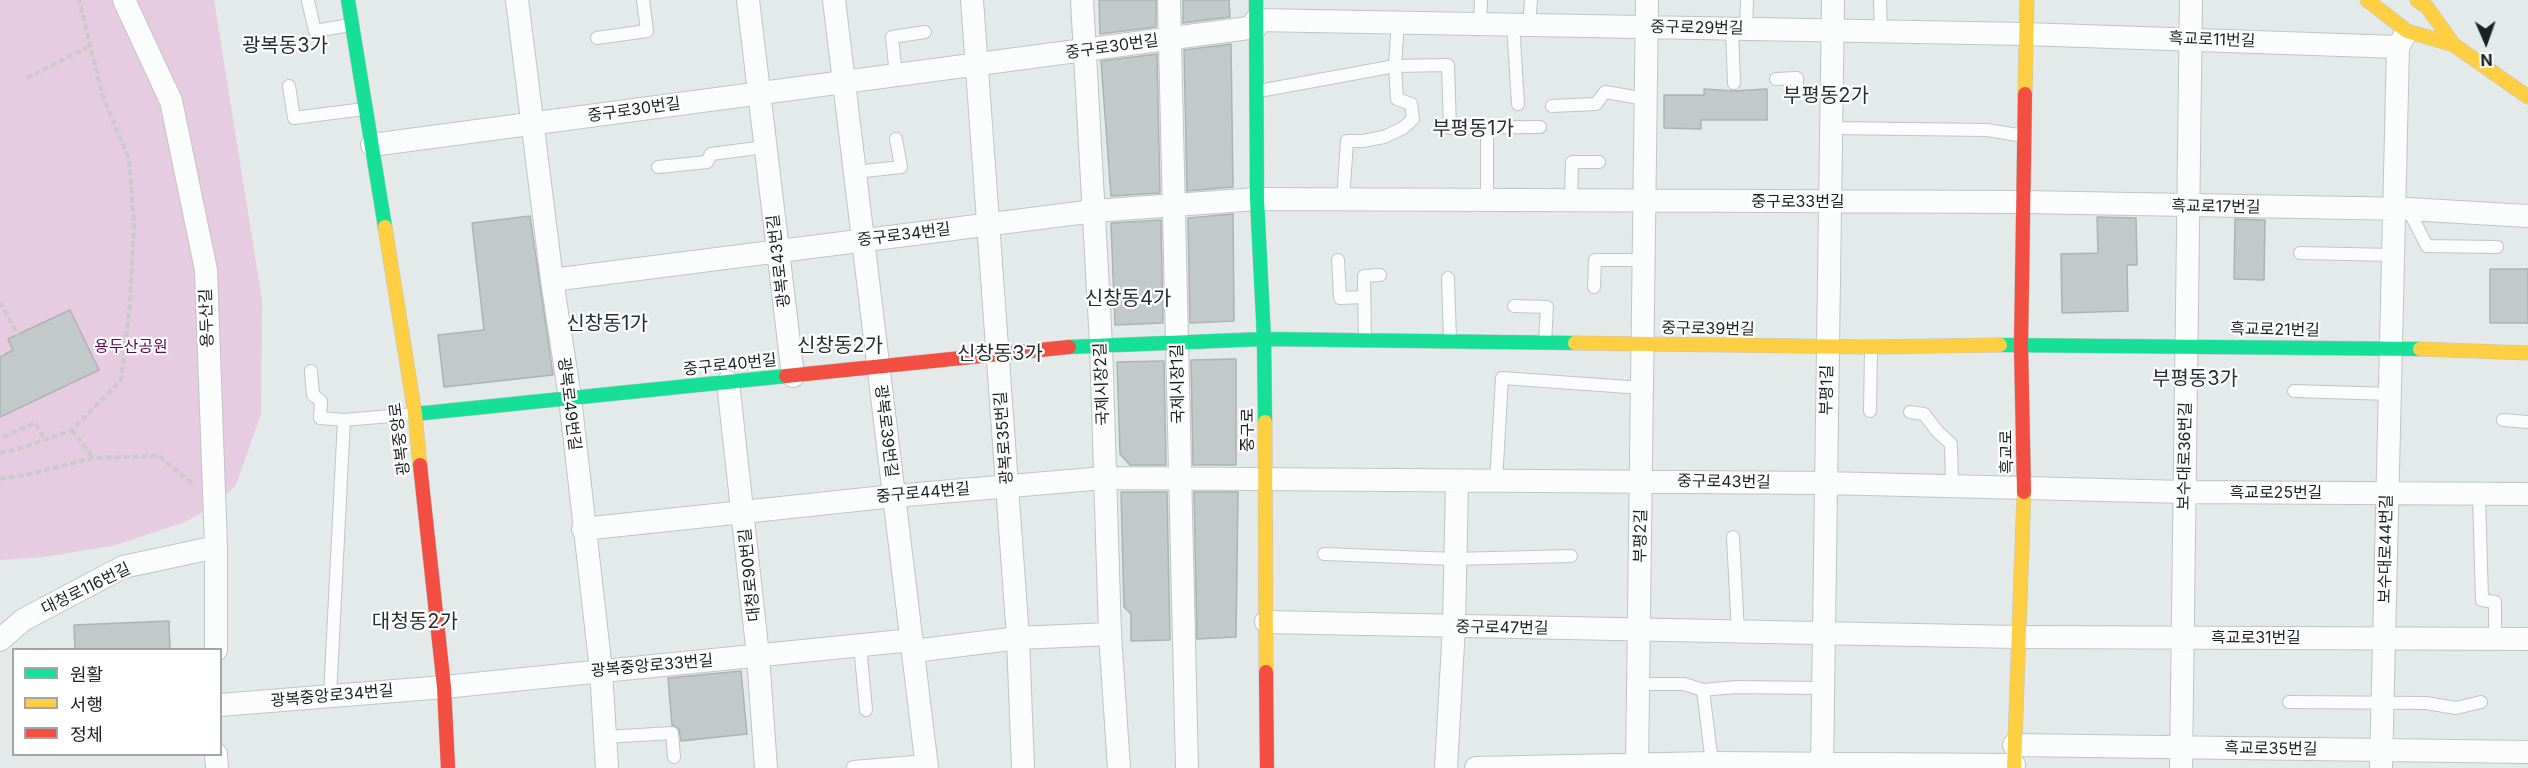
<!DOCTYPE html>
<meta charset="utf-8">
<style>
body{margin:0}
#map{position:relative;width:2528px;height:768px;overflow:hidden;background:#e4eaea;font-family:Inter,"Noto Sans KR",sans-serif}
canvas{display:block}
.legend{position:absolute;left:12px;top:648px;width:210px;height:108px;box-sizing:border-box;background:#fff;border:2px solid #a4a6a6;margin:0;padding:8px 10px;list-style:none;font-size:18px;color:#1b2020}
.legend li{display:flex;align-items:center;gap:12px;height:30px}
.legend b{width:30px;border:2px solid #a4a6a6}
.north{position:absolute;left:2456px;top:12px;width:60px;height:60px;-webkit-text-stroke:4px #fff;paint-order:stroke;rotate:178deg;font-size:16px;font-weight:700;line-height:24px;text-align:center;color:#1b2020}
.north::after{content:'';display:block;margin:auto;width:21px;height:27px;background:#1b2020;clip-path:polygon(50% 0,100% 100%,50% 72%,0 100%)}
</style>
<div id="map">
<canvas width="2528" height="768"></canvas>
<ul class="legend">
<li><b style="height:8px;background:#16e098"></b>원활</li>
<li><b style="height:8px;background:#ffcf43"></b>서행</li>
<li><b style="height:8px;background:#f24e42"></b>정체</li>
</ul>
<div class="north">N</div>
</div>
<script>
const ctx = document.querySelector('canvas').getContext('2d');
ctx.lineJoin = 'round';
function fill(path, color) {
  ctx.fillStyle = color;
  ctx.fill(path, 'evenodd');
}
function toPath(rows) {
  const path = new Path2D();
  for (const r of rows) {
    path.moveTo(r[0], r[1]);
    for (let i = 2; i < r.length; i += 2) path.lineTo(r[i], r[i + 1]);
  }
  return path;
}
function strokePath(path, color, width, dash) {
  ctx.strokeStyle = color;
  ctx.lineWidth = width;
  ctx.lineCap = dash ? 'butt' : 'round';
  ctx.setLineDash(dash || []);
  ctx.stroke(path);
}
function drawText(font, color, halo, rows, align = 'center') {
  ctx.font = font + ' Inter,"Noto Sans KR",sans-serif';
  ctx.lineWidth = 4.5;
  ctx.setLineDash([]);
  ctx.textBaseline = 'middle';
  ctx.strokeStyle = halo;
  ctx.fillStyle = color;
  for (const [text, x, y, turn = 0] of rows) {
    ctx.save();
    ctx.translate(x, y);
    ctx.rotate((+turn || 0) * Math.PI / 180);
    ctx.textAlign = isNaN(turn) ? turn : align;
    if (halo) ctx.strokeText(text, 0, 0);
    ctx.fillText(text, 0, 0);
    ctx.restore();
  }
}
const green = toPath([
 [0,0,214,0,262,300,261,414,236,485,213,506,185,522,116,545,44,557,0,560]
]);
const building = toPath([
 [1099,0,1156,0,1156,27,1100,34,1099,0],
 [1183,0,1229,0,1230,17,1183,23,1183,0],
 [1231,44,1233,187,1187,191,1184,50,1231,44],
 [1157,54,1160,193,1111,196,1101,61,1157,54],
 [1704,89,1734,91,1767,89,1767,120,1701,120,1701,129,1664,128,1664,95,1704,95,1704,89],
 [1233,214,1234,321,1190,323,1188,218,1233,214],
 [530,216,553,375,444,387,438,335,484,330,472,223,530,216],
 [2097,217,2136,218,2137,265,2127,265,2128,311,2062,313,2061,254,2098,253,2097,217],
 [2235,219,2265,220,2264,280,2234,279,2235,219],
 [1161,220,1163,323,1115,325,1111,223,1161,220],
 [2490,269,2528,269,2528,323,2490,323,2490,269],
 [70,310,99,370,0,417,0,357,13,350,8,339,70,310],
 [1236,359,1236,465,1193,465,1191,360,1236,359],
 [1164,361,1166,465,1130,465,1120,454,1117,362,1164,361],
 [1121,492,1167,492,1170,640,1131,641,1131,614,1124,607,1121,492],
 [1194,492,1238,492,1236,637,1197,639,1194,492],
 [169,621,170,650,75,650,74,625,169,621],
 [741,671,747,734,681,741,679,729,672,725,668,678,741,671]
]);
const path = toPath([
 [27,78,90,46],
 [0,302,18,335],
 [72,430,93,458],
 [3,437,35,423,45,440],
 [0,453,19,449,72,430,121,380,130,304,134,224,129,159,102,94,79,0],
 [0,479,30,474,93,458,159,456,194,485]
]);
const lane = toPath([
 [1880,0,1881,31],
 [308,1,315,31,350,25],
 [1480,24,1481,0],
 [1513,24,1518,104],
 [1529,25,1531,0],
 [1732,29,1734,83],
 [1746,29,1747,0],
 [597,38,647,31,643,0],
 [896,75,892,37,925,32],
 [1776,79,1797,78,1797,91,1831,92],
 [289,86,294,118,364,109],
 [1259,91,1395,66,1448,65,1450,128,1540,127],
 [1552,106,1596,104,1605,92,1646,99],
 [1487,128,1487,199],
 [1831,128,1987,130,2024,136],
 [658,167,707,162,711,154,765,147],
 [855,172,901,167,896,139],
 [1343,200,1347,141,1363,141,1384,137,1403,128,1413,119,1411,104,1397,99,1395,66,1398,22],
 [1571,201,1572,162,1599,162],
 [2408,209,2427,246,2497,247],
 [2300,253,2393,255],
 [1338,260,1340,298,1364,297],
 [1448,278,1450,340],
 [1594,287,1595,260,1644,260],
 [1514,306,1547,307,1545,342],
 [1365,339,1364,276,1380,275],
 [311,371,313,395,321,401,320,418,344,420],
 [2294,391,2390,394],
 [1870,411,1871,349],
 [1910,412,1924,414,1937,431,1951,444,1952,487],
 [2503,420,2528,422],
 [1496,482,1502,378,1642,388],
 [2479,494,2482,600,2495,602,2495,639],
 [1733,537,1738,633],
 [1324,554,1454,559,1571,556],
 [860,645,866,710],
 [1638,684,1684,684,1703,690,1736,687,1822,688],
 [1703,690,1712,763],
 [330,696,344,420,414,414],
 [2289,702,2426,703,2456,708,2481,702],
 [605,737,672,733,674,757],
 [853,767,926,761]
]);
const street = toPath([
 [124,0,171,101,206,270,216,547,216,650],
 [517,0,552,280,570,398,601,670,607,768],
 [748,0,793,376],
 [834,0,927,768],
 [972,0,1018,638,1023,768],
 [1082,0,1101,344,1110,634,1119,768],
 [1169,0,1187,768],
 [1256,20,2026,34,2398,47],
 [372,145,1256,27],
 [552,280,1094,211,1257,199,2024,202,2408,209,2528,216],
 [728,382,758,656,766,768],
 [583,529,894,496,1104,478,1826,483,2184,492,2528,494],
 [1266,622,2017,637,2528,639],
 [0,640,23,620,123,567,216,547],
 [914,651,1018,638,1110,634],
 [220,705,444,687,912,640],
 [2014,745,2528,752],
 [216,754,217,768],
 [1446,768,1454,626,1457,482],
 [1476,768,1712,763,2014,765],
 [1637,768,1647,0],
 [1822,768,1833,0],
 [2181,768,2191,0],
 [2381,768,2398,47,2405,35]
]);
const fast = toPath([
 [348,0,385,227],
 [1256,0,1257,199,1264,339,1265,422],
 [2000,345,2420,349],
 [1069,347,1264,339,1575,343],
 [415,414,786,376]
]);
const slow = toPath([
 [2367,0,2407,31,2454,45,2528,97],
 [2417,0,2427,7,2454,45],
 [2025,94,2027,0],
 [385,227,415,414,420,465],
 [1575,343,1871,347,2000,345],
 [2420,349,2528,353],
 [1265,422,1266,672],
 [2014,768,2024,492]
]);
const jam = toPath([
 [786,376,1069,347],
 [420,465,444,687,448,768],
 [2024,492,2021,345,2025,94],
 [1266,672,1267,768]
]);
const streetNames = [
 ["중구로29번길",1697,28,1],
 ["흑교로11번길",2212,40,2],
 ["중구로30번길",1112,47,-8],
 ["중구로30번길",634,110,-8],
 ["중구로33번길",1798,202],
 ["흑교로17번길",2216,207,1],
 ["중구로34번길",904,235,-7],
 ["광복로43번길",779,261,-97],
 ["용두산길",207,318,-92],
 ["중구로39번길",1708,329,1],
 ["흑교로21번길",2275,330,1],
 ["중구로40번길",730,365,-6],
 ["국제시장2길",1102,384,-92],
 ["국제시장1길",1178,384,-91],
 ["부평1길",1827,390,-89],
 ["광복로49번길",569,404,83],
 ["중구로",1248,430,-90],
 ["광복로39번길",886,431,83],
 ["광복로35번길",1004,438,-94],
 ["광복중앙로",400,439,-97],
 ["흑교로",2007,452,-91],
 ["보수대로36번길",2185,456,-89],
 ["중구로43번길",1724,482,1],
 ["중구로44번길",923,493,-5],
 ["흑교로25번길",2276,493],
 ["부평2길",1641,536,-89],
 ["보수대로44번길",2386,549,-89],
 ["대청로90번길",750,575,-96],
 ["대청로116번길",86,589,-26],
 ["중구로47번길",1502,628,1],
 ["흑교로31번길",2256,638],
 ["광복중앙로33번길",652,666,-5],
 ["광복중앙로34번길",332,696,-5],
 ["흑교로35번길",2271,749,1]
];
const parkNames = [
 ["용두산공원",131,347]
];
const quarterNames = [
 ["광복동3가",285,46],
 ["부평동2가",1826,96],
 ["부평동1가",1473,129],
 ["신창동4가",1128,299],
 ["신창동1가",607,324],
 ["신창동2가",840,346],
 ["신창동3가",1000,354],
 ["부평동3가",2195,379],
 ["대청동2가",415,622]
];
fill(green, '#e6cbe1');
fill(building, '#c3c8c8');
strokePath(building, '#adb2b2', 1.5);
strokePath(lane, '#bfc5c4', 14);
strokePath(street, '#bfc5c4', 24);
strokePath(fast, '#bfc5c4', 15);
strokePath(slow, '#bfc5c4', 15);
strokePath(jam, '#bfc5c4', 15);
strokePath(path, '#c9caca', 4, [6, 3]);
strokePath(lane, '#fbfcfc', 12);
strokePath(street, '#fbfcfc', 22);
strokePath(fast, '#16e098', 14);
strokePath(slow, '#ffcf43', 14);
strokePath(jam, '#f24e42', 14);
drawText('16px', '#1b2020', '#fff', streetNames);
drawText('16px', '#620956', '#fff', parkNames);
drawText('20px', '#242f2e', '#fff', quarterNames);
</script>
